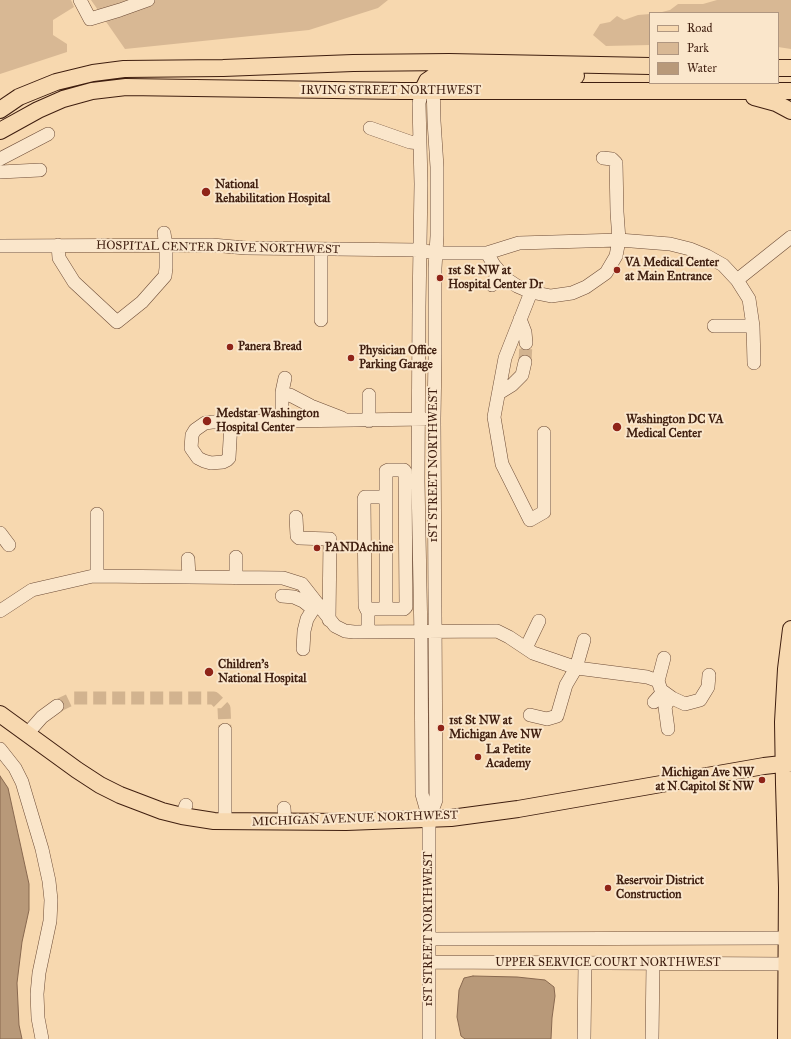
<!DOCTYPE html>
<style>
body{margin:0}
#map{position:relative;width:791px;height:1039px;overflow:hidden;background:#f7d8af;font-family:"IM FELL Great Primer",serif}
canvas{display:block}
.legend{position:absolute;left:649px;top:12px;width:130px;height:72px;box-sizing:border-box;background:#fae6cb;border:1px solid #af9680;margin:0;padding:5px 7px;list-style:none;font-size:12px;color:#3f1e0f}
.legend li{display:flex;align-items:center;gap:8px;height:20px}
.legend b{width:20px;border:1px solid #af9680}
</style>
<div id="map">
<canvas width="791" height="1039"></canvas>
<ul class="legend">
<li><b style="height:5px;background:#f7d8af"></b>Road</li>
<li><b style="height:11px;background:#d8b894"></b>Park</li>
<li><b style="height:11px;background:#b89979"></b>Water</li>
</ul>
</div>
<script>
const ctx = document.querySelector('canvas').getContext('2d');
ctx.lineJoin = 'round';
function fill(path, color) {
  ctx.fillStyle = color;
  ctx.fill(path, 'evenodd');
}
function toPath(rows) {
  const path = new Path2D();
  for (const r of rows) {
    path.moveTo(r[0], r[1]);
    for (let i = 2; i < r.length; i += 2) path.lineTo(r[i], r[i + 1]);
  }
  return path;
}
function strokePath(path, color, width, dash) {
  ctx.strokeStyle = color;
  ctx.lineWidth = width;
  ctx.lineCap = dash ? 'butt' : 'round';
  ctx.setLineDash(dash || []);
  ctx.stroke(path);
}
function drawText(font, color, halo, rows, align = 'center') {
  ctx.font = font + ' "IM FELL Great Primer",serif';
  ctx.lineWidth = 4;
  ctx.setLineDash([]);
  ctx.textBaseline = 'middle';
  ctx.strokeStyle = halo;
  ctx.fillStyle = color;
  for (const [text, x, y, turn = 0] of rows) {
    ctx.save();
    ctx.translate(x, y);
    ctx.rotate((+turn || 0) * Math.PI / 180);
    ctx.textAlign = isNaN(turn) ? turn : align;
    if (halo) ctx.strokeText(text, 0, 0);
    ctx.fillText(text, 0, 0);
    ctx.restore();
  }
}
const green = toPath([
 [0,0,71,0,74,7,53,20,53,35,67,44,67,52,0,74],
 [91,0,388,0,378,8,309,30,125,49],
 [717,0,791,0,791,49,778,47,778,13,658,13,670,10,678,4,703,4],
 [650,14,650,45,606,46,593,35,600,24,610,22,617,16,624,20,638,15]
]);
const water = toPath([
 [0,776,8,788,29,884,29,910,22,942,17,983,19,1025,22,1039,0,1039,0,776],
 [473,976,517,977,545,980,554,987,555,996,552,1018,551,1039,465,1039,461,1036,457,1017,459,990,464,978,473,976]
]);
const minorTunnel = toPath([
 [525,362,526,343],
 [57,706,74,698,214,698,224,708,225,730]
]);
const minor = toPath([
 [80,0,90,19,120,10,148,0],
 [422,91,419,103,421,184,419,307,418,481,421,639,422,794,429,819,429,1039],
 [370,128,410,142,420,143],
 [0,159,48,134],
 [0,172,40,170],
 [58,245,59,258,74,282,117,322,142,302,165,276,166,268,166,246,164,233],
 [0,246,212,245,246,248,419,250,435,253,487,253,519,243,619,240,670,244,690,249,707,256,723,265,737,280,749,299,753,326,754,363],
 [321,249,321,320],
 [487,253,494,265,505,278,517,286,531,292,551,296,572,293,586,287,606,273,616,256,619,240,617,212,616,163,612,159,603,158],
 [737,280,791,237],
 [492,285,499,272],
 [531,292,505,358,494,417,502,464,530,520,544,512,544,433],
 [520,319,525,332,526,343],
 [714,326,753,326],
 [499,393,512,385,522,375,525,362],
 [290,395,311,406,342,418],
 [369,395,369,421],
 [231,422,229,458,227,460,223,462,211,463,204,461,198,458,191,448,192,435,195,430,205,423,212,422,426,419],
 [282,422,282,392,285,378],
 [97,514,97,576],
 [296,517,297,536,299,538,330,539,329,620],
 [0,533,9,545],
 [188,559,189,577],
 [236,578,236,557],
 [282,596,294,597,303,601,313,609],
 [366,608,368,609,404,609,406,607,405,471,404,470,388,470,386,471,386,609],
 [0,611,32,590,93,576,283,578,302,584,335,626,345,631,354,632,497,631,509,637,533,653,577,668,647,677,658,681,661,690,672,698,685,704,700,700,708,687,709,675],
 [368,632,368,612,365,606,364,499,365,497,386,497],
 [526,648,539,621],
 [303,649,304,631,307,619,317,603],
 [658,681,664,658],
 [654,702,663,692],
 [530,715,547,719,557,716,566,685,576,668,584,640],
 [668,729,665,707,670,697],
 [225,730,225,822],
 [27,734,42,717,57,706],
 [0,749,15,768,22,782,42,849,49,881,51,900,50,921,39,973,37,994,38,1018,42,1039],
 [284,808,285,822],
 [182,816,186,805],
 [429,819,436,800,434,419,435,356,435,268,437,236,437,167,434,121,433,82],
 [429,939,786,938],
 [429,962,786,964],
 [584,1039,585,963],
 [652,1039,653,964]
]);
const major = toPath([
 [778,68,791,68],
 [422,91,427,81,433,77,440,76,576,76],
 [754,97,776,103,791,111],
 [0,110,19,97,56,82,93,73,124,69,223,68,353,63,449,62,650,66],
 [0,131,38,110,63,99,92,91,126,87,402,91,791,91],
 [0,714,77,770,100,785,120,795,162,811,182,816,214,821,346,822,451,818,518,809,764,766,791,763],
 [786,1039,787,887,784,784,783,722,786,669,791,629]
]);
const markers = [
 [206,192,5,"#8f2418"],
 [617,270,4,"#8f2418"],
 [440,278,4,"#8f2418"],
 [230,347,4,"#8f2418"],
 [351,358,4,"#8f2418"],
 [207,421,5,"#8f2418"],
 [617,427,5,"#8f2418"],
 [317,548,4,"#8f2418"],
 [209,672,5,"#8f2418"],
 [441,728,4,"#8f2418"],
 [478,757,4,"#8f2418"],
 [762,780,4,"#8f2418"],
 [608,888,4,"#8f2418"]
];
const streetNames = [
 ["IRVING STREET NORTHWEST",391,91],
 ["HOSPITAL CENTER DRIVE NORTHWEST",218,248,1],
 ["1ST STREET NORTHWEST",434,465,-90],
 ["MICHIGAN AVENUE NORTHWEST",355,819,-2],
 ["1ST STREET NORTHWEST",429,929,-90],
 ["UPPER SERVICE COURT NORTHWEST",608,963]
];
const poiNames = [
 ["National",215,185],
 ["Rehabilitation Hospital",215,199],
 ["VA Medical Center",625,263],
 ["at Main Entrance",625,277],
 ["1st St NW at",448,271],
 ["Hospital Center Dr",448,285],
 ["Panera Bread",238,347],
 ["Physician Office",359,351],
 ["Parking Garage",359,365],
 ["Medstar Washington",216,414],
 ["Hospital Center",216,428],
 ["Washington DC VA",626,420],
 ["Medical Center",626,434],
 ["PANDAchine",325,548],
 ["Children's",218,665],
 ["National Hospital",218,679],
 ["1st St NW at",449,721],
 ["Michigan Ave NW",449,735],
 ["La Petite",486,750],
 ["Academy",486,764],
 ["Michigan Ave NW",754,773,"right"],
 ["at N Capitol St NW",754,787,"right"],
 ["Reservoir District",616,881],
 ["Construction",616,895]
];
fill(green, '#d8b894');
fill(water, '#b89979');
strokePath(water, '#88684f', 1);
strokePath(minorTunnel, '#d2b38f', 13, [13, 6]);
strokePath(minor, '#6d4c37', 14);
strokePath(major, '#3f1e0f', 18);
strokePath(minor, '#fae6cb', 13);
strokePath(major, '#f7d8af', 16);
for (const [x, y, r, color] of markers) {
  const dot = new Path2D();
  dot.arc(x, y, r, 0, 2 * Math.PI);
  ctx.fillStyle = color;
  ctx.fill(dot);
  strokePath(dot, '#fae6cb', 1.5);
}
drawText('12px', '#3f1e0f', '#fae6cb', streetNames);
drawText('bold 12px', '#3f1e0f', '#fae6cb', poiNames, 'left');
</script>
